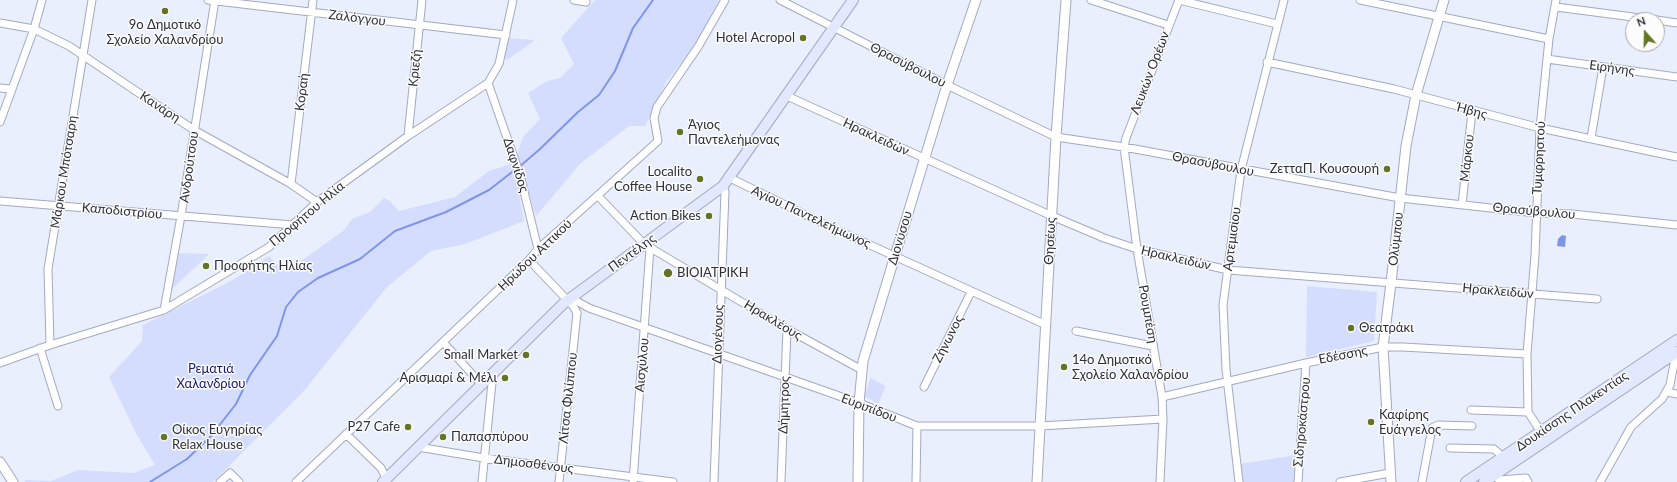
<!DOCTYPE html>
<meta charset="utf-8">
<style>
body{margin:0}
#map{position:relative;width:1677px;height:482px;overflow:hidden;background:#eaeffe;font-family:Lato,sans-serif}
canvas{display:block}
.north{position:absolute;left:1625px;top:12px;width:40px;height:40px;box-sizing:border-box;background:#fcfcfc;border:1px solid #a9aaae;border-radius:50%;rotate:340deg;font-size:11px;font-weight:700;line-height:16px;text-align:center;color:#2c2f39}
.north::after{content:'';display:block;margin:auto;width:14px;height:18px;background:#637524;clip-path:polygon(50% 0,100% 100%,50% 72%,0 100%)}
</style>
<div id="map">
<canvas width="1677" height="482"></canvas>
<div class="north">N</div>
</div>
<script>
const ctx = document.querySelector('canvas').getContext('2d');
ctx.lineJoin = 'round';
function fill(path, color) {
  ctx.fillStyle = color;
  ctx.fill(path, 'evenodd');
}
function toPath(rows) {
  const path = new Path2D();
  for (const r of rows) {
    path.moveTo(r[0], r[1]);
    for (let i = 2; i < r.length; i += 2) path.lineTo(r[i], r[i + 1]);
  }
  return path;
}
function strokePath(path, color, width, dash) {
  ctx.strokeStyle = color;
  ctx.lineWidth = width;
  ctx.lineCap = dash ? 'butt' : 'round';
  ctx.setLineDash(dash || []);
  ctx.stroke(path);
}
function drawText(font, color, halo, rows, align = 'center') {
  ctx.font = font + ' Lato,sans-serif';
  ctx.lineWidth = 3;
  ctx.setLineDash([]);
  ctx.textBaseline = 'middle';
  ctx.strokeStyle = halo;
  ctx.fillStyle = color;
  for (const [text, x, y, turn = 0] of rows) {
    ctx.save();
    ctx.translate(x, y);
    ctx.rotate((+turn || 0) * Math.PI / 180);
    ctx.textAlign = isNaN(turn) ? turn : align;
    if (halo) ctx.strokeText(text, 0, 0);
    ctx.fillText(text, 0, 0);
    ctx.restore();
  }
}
const green = toPath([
 [595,0,719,0,696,44,666,82,645,126,629,126,580,164,536,216,517,155,523,137,540,119,528,93,547,81,560,78,574,64,561,38],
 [508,38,533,40,534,41,507,60,504,56],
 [511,164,516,176,524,221,465,244,431,251,387,287,303,392,213,482,24,482,26,480,51,481,78,470,133,473,155,465,137,435,109,377,142,341,143,325,231,281,269,256,283,271,301,261,343,231,352,219,370,212,384,198,390,201,399,211,455,197,489,171],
 [177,253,209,254,171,290],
 [1307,286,1377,292,1374,341,1306,357],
 [871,378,886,386,878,404,864,396],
 [1296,455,1295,482,1243,482,1240,464]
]);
const water = toPath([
 [1562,235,1566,236,1565,247,1557,246,1558,239]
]);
const stream = toPath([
 [519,167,540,149,578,112,599,95,615,71,633,28,653,0],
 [150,482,187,459,211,436,236,404,250,375,277,336,286,307,298,292,318,278,360,259,395,231,446,212,489,190,516,169]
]);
const minor = toPath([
 [208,0,506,35],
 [574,0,586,2],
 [780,0,947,85,1056,137,1124,147,1400,198,1536,213,1572,214,1677,225],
 [1091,0,1168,25],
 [1179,0,1277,24],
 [1360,0,1549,39],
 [1556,7,1656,20],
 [1657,20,1677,23],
 [0,23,34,29,69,46,194,130,291,184,317,202],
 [1547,59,1677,77],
 [1267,62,1394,89,1540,128,1677,157],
 [488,83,520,175,538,249],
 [0,88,11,89],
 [787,96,1052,216,1104,238,1137,249,1228,270,1597,299],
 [0,122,34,29,42,0],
 [408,136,422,0],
 [1591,138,1603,67],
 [730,178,824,224,1046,325],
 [291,184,313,0],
 [598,196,644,244,787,329,862,370],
 [0,201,293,225],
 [1462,205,1472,111],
 [529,260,573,306,577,313],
 [571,298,589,308,859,403,917,426,1040,426,1163,419],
 [164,310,181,216,215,0],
 [1076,331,1153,346],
 [443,342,482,385],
 [50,345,48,269,92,0],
 [40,348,58,406],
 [0,363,50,345,164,310,269,247,317,202,408,136,488,83,499,64,513,0],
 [924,387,971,292],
 [1667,392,1677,394],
 [1162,397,1306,363,1383,347,1403,347,1527,354],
 [1471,410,1528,412],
 [1541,432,1528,412,1527,354,1535,255,1540,128,1549,39,1556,0],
 [346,434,381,468,386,478],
 [418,447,484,458,673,482],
 [1450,448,1494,449,1503,457],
 [1497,473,1495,475,1499,480,1526,478,1528,482],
 [220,482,230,473,239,482],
 [296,482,529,260,538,249,658,141,654,118,657,107,698,47,725,0],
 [482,482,493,373],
 [559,482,577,313],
 [633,482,650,248],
 [714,482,725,192,723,186],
 [781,482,787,329],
 [916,482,917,426],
 [1160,482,1163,419,1162,397,1137,249,1124,147,1126,138,1179,0],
 [1239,482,1226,369,1223,305,1241,170,1284,0],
 [1298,482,1306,363],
 [1340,482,1390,473],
 [1422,482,1432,428,1438,425,1472,426],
 [1600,482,1631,427,1662,399,1670,385,1676,353]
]);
const tertiary = toPath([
 [0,462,13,482],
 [858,482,859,403,863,361,947,85,976,0],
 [1037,482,1056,137,1066,0],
 [1391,482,1383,347,1391,283,1406,146,1416,95,1444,0]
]);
const secondary = toPath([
 [383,482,564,303,723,186,853,0],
 [1466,482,1677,340],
 [1484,482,1677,352]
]);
const markers = [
 [165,11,4,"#637524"],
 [803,38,4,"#637524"],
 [680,132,4,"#637524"],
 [1387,169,4,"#637524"],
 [700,179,4,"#637524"],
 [709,216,4,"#637524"],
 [206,266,4,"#637524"],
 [668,273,5,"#637524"],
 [1351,328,4,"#637524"],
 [526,355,4,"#637524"],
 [1064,367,4,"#637524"],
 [505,378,4,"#637524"],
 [1371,422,4,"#637524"],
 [408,427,4,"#637524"],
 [164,437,4,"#637524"],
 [443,437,4,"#637524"]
];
const streetNames = [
 ["Ζαλόγγου",357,18,7],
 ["Θρασύβουλου",908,65,27],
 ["Κριεζή",415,68,-84],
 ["Ειρήνης",1612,68,8],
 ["Λευκών Ορέων",1150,73,-69],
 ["Κοραή",302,92,-83],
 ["Κανάρη",160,107,33],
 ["Ήβης",1472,111,15],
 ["Ηρακλειδών",876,137,25],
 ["Μάρκου",1467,158,-84],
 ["Τυμφρηστού",1539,158,-87],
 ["Θρασύβουλου",1213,164,11],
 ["Δαφνίδος",516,165,72],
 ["Ανδρούτσου",189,167,-82],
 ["Μάρκου Μπότσαρη",64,172,-81],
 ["Καποδιστρίου",122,211,5],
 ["Θρασύβουλου",1534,211,5],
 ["Προφήτου Ηλία",307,214,-40],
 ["Αγίου Παντελεήμωνος",811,217,25],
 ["Διονύσου",900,238,-73],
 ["Αρτεμισίου",1232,239,-82],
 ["Ολύμπου",1396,239,-84],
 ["Θησέως",1050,241,-87],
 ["Πεντέλης",632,253,-36],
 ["Ηρώδου Αττικού",535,255,-44],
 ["Ηρακλειδών",1176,258,13],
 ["Ηρακλειδών",1498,291,5],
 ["Ρουμπέση",1148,314,80],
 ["Ηρακλέους",773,320,31],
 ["Διογένους",718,334,-88],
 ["Ζήνωνος",948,339,-63],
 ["Εδέσσης",1343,355,-11],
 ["Αισχύλου",642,365,-85],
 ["Λίτσα Φιλίππου",568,398,-84],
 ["Δήμητρος",784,405,-88],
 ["Ευριπίδου",869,408,21],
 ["Δουκίσσης Πλακεντίας",1572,411,-34],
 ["Σιδηροκάστρου",1302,422,-85],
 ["Δημοσθένους",534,464,7]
];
const poiNames = [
 ["9ο Δημοτικό",165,25,"center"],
 ["Σχολείο Χαλανδρίου",165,40,"center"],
 ["Hotel Acropol",795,38,"right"],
 ["Άγιος",688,125],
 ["Παντελεήμονας",688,140],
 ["ΖετταΠ. Κουσουρή",1379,169,"right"],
 ["Localito",692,172,"right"],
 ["Coffee House",692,187,"right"],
 ["Action Bikes",701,216,"right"],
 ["Προφήτης Ηλίας",214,266],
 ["ΒΙΟΙΑΤΡΙΚΗ",677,273],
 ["Θεατράκι",1359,328],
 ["Small Market",518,355,"right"],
 ["14ο Δημοτικό",1072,360],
 ["Σχολείο Χαλανδρίου",1072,375],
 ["Αρισμαρί & Μέλι",497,378,"right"],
 ["Καφίρης",1379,415],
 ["Ευάγγελος",1379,430],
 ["P27 Cafe",400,427,"right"],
 ["Οίκος Ευγηρίας",172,430],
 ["Relax House",172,445],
 ["Παπασπύρου",451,437]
];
const parkNames = [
 ["Ρεματιά",211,369],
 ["Χαλανδρίου",211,384]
];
fill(green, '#d4ddfd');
fill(water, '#8095e7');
strokePath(stream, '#8095e7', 2);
strokePath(minor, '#a2a9c1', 9);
strokePath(tertiary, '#a2a9c1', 11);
strokePath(secondary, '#a2a9c1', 12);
strokePath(minor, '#fff', 7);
strokePath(tertiary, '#fff', 9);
strokePath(secondary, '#e2e8fd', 10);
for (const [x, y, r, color] of markers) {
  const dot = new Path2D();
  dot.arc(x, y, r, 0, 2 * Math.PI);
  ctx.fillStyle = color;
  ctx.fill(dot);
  strokePath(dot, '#fcfcfc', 1.5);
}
drawText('13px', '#2c2f39', '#fcfcfc', streetNames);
drawText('13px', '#2c2f39', '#fcfcfc', poiNames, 'left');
drawText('13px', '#181775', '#fcfcfc', parkNames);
</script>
